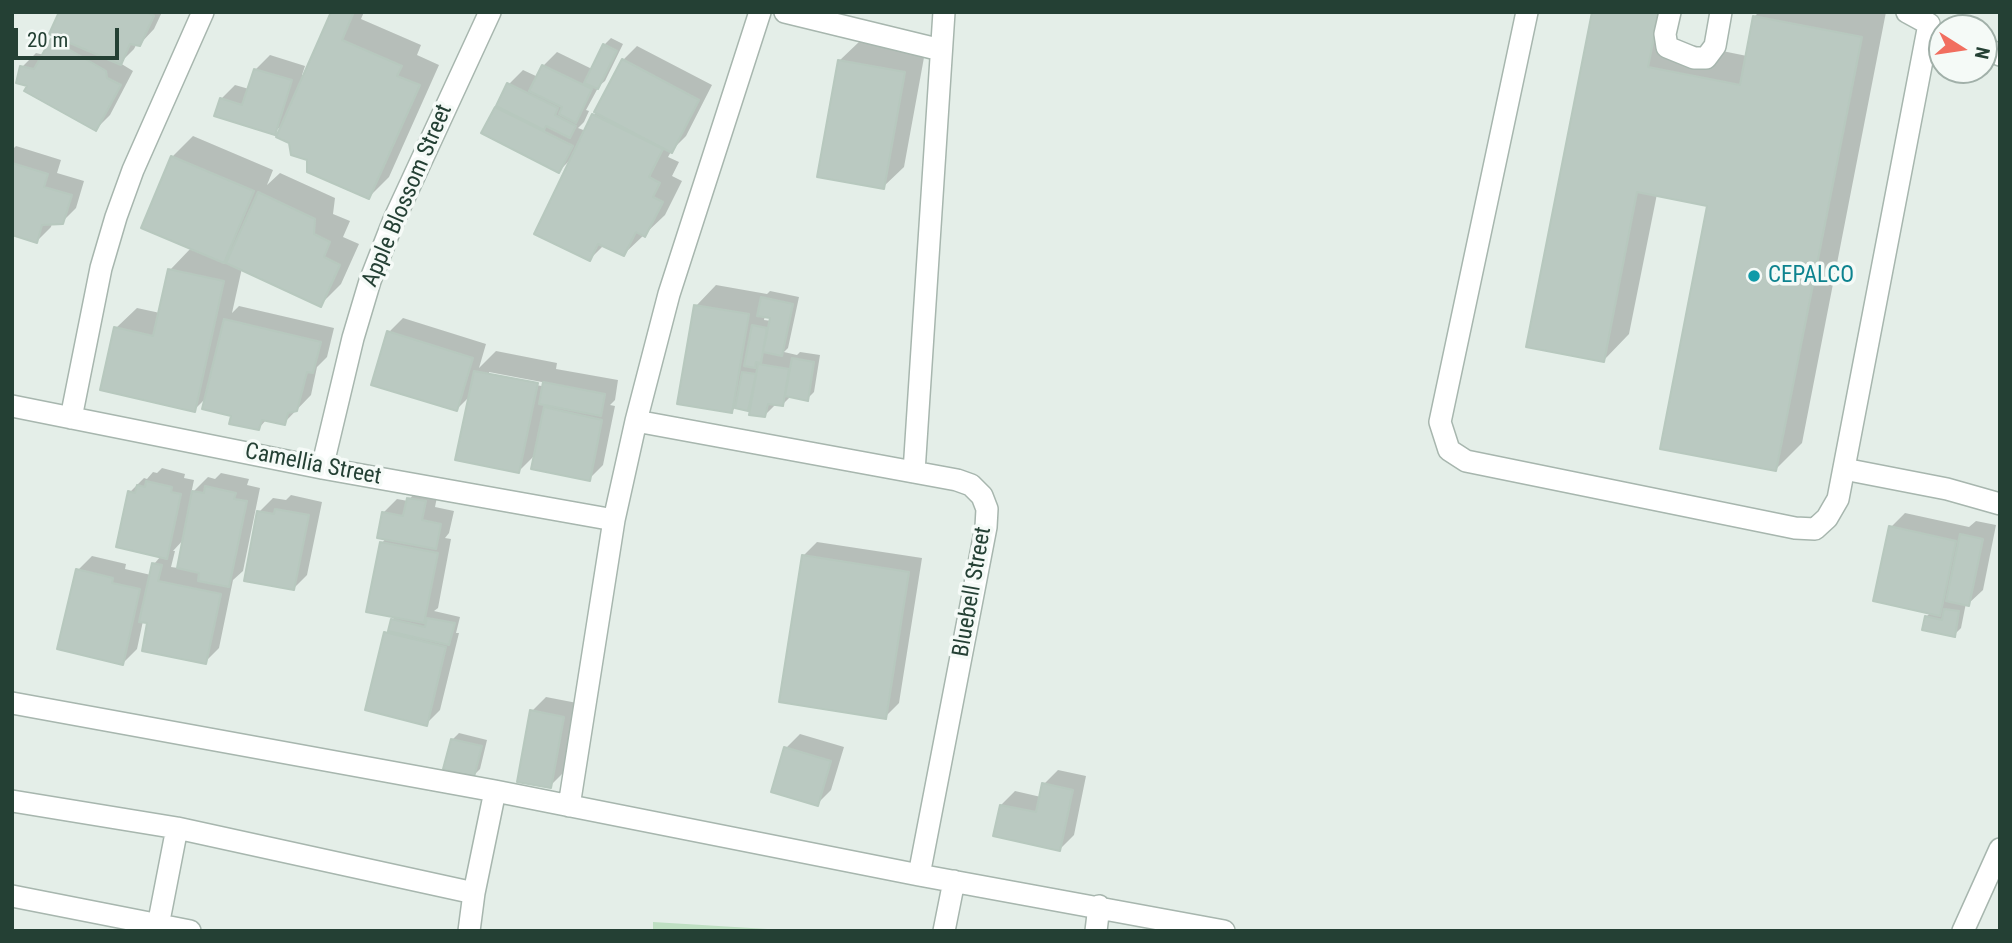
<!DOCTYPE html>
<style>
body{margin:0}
#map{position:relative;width:2012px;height:943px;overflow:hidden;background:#e4eee8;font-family:"Roboto Condensed",sans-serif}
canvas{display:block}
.frame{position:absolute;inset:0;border:14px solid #244034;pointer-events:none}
.north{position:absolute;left:1928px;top:14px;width:70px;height:70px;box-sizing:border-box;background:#f5faf7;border:2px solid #a1b0a9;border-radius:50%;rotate:102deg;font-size:19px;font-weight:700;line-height:28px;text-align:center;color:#244034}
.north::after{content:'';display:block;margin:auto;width:24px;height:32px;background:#f16e5f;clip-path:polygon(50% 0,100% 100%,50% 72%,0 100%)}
.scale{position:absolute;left:14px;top:28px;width:105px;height:32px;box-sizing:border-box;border:4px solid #244034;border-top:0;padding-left:9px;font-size:21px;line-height:24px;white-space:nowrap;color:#244034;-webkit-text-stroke:5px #f5faf7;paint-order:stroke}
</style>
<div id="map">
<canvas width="2012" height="943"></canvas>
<div class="frame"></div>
<div class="north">N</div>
<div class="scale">20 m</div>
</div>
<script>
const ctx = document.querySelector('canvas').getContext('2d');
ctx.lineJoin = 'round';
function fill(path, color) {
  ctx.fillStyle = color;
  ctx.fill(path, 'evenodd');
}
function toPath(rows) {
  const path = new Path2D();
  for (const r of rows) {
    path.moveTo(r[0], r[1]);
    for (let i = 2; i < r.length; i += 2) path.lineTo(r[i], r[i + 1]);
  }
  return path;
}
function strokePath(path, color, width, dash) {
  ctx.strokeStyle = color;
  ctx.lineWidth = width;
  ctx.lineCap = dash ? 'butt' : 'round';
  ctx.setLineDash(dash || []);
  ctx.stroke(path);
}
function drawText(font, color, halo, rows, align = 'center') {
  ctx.font = font + ' "Roboto Condensed",sans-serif';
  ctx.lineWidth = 7;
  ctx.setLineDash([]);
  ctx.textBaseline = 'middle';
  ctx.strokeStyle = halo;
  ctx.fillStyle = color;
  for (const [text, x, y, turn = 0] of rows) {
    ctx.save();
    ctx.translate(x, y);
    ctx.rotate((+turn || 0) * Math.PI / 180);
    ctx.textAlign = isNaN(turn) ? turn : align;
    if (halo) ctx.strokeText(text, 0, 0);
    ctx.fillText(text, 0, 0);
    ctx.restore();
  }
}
const green = toPath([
 [653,922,800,931,653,931]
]);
const shadow = toPath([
 [61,12,162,12,154,29,140,44,137,43,134,49,120,63,133,71,110,115,96,129,30,84,22,67,36,53,44,55,57,35],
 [333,12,364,12,361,19,421,45,417,55,439,65,389,177,369,197,309,159,291,142,283,124,274,133,221,99,235,85,249,89,256,69,270,55,305,66,302,75,305,76],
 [1594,12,1679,12,1673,41,1747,56,1755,16,1759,12,1886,12,1802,443,1776,469,1709,204,1657,194,1629,334,1604,360],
 [611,38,623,44,605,81,599,86,586,110,589,111,584,122,578,128,586,131,623,60,637,46,712,85,686,136,672,150,668,157,679,162,672,176,682,181,665,215,624,254,604,245,590,259,572,158,559,171,496,108,509,84,523,70,538,77,543,66,557,52,592,69,604,45],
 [860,41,925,52,904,167,883,187,839,61],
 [193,136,273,170,267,185,280,173,335,198,333,214,350,221,343,237,359,244,341,284,321,304,242,268,232,313,239,306,334,328,327,357,317,367,311,395,284,423,267,419,258,429,207,397,194,410,116,328,137,308,160,313,170,270,192,247,172,157],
 [16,146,61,160,57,173,84,181,76,208,62,222,52,223,51,227,37,241,12,233,12,150],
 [716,285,767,294,770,291,799,297,788,348,784,352,797,355,800,352,820,355,814,392,807,399,791,396,782,405,776,404,765,415,752,405,748,409,736,407,731,412,696,306],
 [765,315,772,317,772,321,764,320],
 [403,318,486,344,479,368,496,351,557,363,556,369,618,380,615,400,610,405,615,406,603,465,589,479,536,454,519,471,471,395,457,409,389,332],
 [489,372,547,383,546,387,489,375],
 [162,468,185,474,184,478,194,480,191,494,208,477,215,479,221,473,249,479,247,485,260,488,243,571,233,580,219,648,205,662,150,622,143,621,137,649,123,663,78,570,92,556,126,564,125,569,151,575,154,564,161,556,130,492,144,478,147,479,153,472,157,473],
 [184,539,178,568,171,567,175,551,173,551],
 [422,484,439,487,435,507,454,511,449,533,445,538,451,539,438,608,434,611,460,617,456,633,459,633,440,710,426,724,386,633,390,628,392,620,396,616,382,543,386,538,383,513,397,499,408,501],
 [291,495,322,502,307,575,293,589,259,512,273,498,286,500],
 [1905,513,1969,527,1976,521,1996,525,1983,590,1968,604,1966,603,1961,628,1954,635,1926,617,1931,612,1891,527],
 [817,542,922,558,899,703,885,717,803,556],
 [546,697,577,703,564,772,550,786,532,711],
 [459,733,487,740,480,769,474,775,452,740],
 [800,734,844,747,831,790,817,804,786,748],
 [1058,770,1086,776,1074,835,1060,849,1001,805,1015,791,1041,797,1044,784]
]);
const building = toPath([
 [59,12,146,12,154,16,140,46,130,44,121,65,49,34,59,12],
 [331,12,349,12,353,14,342,40,402,66,397,76,420,85,369,199,307,172,307,160,291,155,289,143,276,137,331,12],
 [1592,12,1659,12,1648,67,1740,85,1753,16,1862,37,1776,471,1660,449,1707,206,1637,192,1604,362,1526,347,1592,12],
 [51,39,106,71,107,78,121,85,96,131,24,91,27,86,16,83,20,66,34,69,51,39],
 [603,44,617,51,598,89,584,83,603,44],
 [622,59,699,100,672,153,594,112,622,59],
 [838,60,905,72,884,189,817,177,838,60],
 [542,65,592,89,576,123,559,114,562,107,529,91,542,65],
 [254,69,292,80,275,135,214,116,220,98,242,105,254,69],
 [507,83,558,108,555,115,576,126,570,138,546,126,544,130,496,106,507,83],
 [495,107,573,146,559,173,481,133,495,107],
 [592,114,663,149,649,177,660,183,653,197,663,202,645,237,636,232,624,256,598,244,590,261,534,234,592,114],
 [171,156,254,191,224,263,141,228,171,156],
 [12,163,48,174,44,187,72,195,63,224,42,225,37,243,12,235,12,163],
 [258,192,315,219,314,234,330,242,324,257,340,265,321,307,226,263,258,192],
 [168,269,224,281,195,412,100,390,114,327,153,336,168,269],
 [761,297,793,304,782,356,763,352,770,318,757,316,761,297],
 [694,305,749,314,732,413,677,404,694,305],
 [224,319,321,342,313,373,307,372,297,411,288,413,285,425,262,420,259,430,229,424,231,416,202,409,224,319],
 [752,325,767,328,761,363,756,362,755,368,744,366,752,325],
 [387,331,473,358,457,411,371,385,387,331],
 [792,358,814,362,808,401,785,396,792,358],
 [758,364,789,369,783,406,768,404,765,417,749,415,758,364],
 [474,371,538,383,519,473,455,460,474,371],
 [742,372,756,374,748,411,735,408,742,372],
 [543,382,605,394,601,416,539,404,543,382],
 [544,407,602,420,590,481,531,469,544,407],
 [146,481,172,487,171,492,181,494,167,559,116,547,128,491,135,493,137,485,145,487,146,481],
 [205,486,236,493,234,499,247,501,229,587,198,581,199,573,177,568,192,491,204,493,205,486],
 [407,498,426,501,422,520,441,524,436,549,377,538,382,512,403,516,407,498],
 [275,509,309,515,294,590,244,581,257,511,274,514,275,509],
 [1889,526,1956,541,1940,616,1873,601,1889,526],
 [1960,534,1983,539,1969,606,1946,601,1960,534],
 [380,542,438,553,424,623,366,612,380,542],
 [802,555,909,572,886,719,779,702,802,555],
 [152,563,162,565,158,581,221,594,206,664,142,651,147,623,139,622,152,563],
 [76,569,113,578,112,583,140,589,123,665,57,649,76,569],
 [1944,609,1959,611,1955,637,1922,630,1925,616,1942,620,1944,609],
 [427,618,455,623,449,645,388,631,391,619,425,627,427,618],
 [384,632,446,647,427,726,365,710,384,632],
 [530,710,564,717,551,788,517,782,530,710],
 [451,739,482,746,474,777,443,769,451,739],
 [784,747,831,761,818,806,771,792,784,747],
 [1042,783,1073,790,1060,851,993,836,1000,805,1036,812,1042,783]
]);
const minor = toPath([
 [785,12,941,50],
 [1527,12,1440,422,1449,450,1466,461,1795,528,1815,529,1827,518,1838,499,1929,24,1907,12],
 [1670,12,1665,34,1667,47,1694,58,1706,58,1715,46,1721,12],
 [1984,48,2000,55],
 [12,406,322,468,614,520],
 [71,418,101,268,116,217,133,170,203,12],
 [636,421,957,480,971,485,982,496,987,509,986,527,919,875],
 [322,468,353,338,370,281,393,222,490,12],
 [1844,469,1947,489,2000,504],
 [914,472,944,12],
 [12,703,495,791,919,875,1224,931],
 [12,801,177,828,474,893],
 [569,806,614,520,636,421,669,294,760,12],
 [12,896,190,931],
 [157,931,177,828],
 [469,931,474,893,495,791],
 [944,931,954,881],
 [1096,931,1099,906],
 [1963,931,2000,849]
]);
const markers = [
 [1754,276,7,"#0f9aa8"]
];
const streetNames = [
 ["Apple Blossom Street",408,196,-67],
 ["Camellia Street",313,465,11],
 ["Bluebell Street",973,592,-80]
];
const cultureNames = [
 ["CEPALCO",1768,276]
];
fill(green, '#bedfc2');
fill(shadow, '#0003');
fill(building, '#bac9c1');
strokePath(building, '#b7c8be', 2);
strokePath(minor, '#a7b6ae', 24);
strokePath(minor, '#fff', 21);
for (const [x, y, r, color] of markers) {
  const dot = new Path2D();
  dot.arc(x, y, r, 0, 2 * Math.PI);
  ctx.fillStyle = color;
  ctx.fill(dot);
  strokePath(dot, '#f5faf7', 2.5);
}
drawText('23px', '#244034', '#f5faf7', streetNames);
drawText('23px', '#0d838f', '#f5faf7', cultureNames, 'left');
</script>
